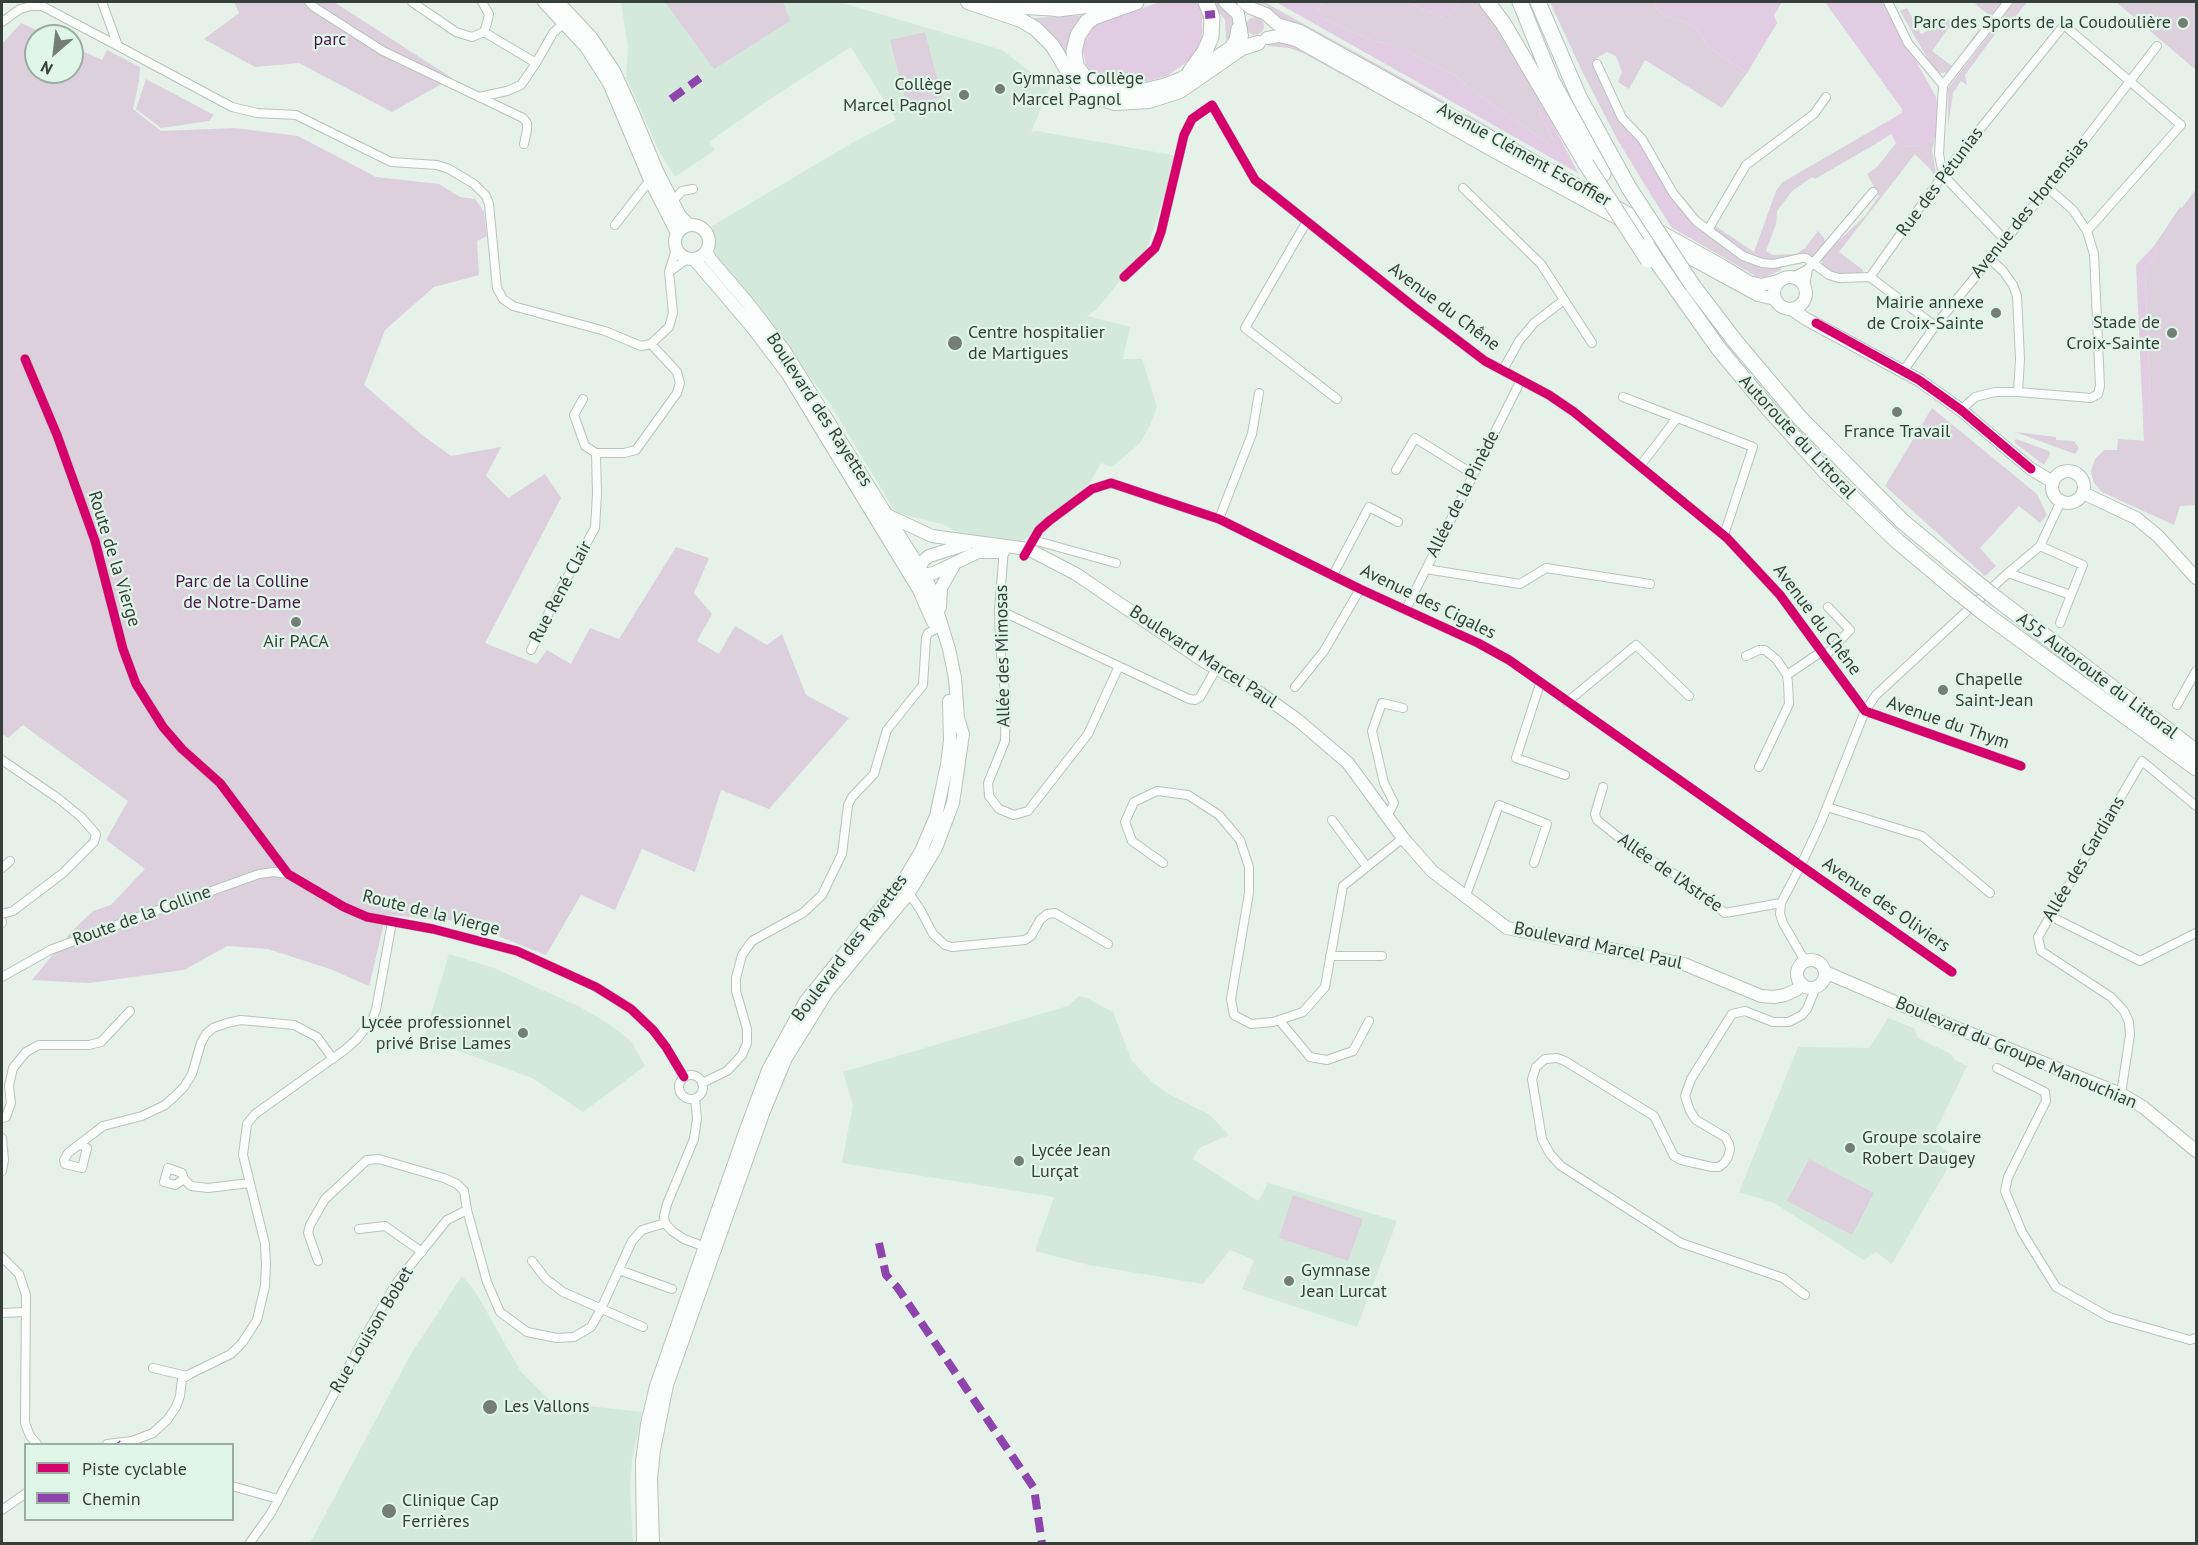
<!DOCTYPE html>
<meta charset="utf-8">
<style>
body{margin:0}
#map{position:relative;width:2198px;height:1545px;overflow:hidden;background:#e5f1e9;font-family:"PT Sans",sans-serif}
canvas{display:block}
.frame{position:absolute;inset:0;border:3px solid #373f3a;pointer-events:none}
.legend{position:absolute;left:24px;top:1443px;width:210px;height:78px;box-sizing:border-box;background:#e0f6e8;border:2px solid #9cada2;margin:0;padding:8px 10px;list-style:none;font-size:18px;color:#373f3a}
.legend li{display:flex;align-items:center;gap:12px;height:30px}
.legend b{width:30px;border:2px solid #9cada2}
.north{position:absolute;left:24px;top:24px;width:60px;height:60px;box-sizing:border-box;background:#e0f6e8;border:2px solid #9cada2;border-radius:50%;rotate:208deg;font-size:16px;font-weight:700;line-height:24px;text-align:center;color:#373f3a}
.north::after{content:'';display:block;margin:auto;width:21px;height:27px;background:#747d77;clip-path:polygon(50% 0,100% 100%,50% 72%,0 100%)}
</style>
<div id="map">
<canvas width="2198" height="1545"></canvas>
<div class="frame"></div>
<ul class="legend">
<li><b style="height:8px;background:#d6006c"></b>Piste cyclable</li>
<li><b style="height:8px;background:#8e44ad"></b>Chemin</li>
</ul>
<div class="north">N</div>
</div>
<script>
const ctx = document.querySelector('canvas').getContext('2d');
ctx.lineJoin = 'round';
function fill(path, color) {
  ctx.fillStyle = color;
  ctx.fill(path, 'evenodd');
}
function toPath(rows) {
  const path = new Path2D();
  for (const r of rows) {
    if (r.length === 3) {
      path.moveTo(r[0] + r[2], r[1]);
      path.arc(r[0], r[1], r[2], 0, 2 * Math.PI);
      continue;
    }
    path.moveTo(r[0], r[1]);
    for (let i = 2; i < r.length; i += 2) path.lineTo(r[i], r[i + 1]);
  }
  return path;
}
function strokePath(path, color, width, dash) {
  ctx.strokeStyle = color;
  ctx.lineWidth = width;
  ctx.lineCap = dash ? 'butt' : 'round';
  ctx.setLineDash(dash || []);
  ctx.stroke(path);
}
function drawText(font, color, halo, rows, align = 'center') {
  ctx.font = font + ' "PT Sans",sans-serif';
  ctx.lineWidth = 4.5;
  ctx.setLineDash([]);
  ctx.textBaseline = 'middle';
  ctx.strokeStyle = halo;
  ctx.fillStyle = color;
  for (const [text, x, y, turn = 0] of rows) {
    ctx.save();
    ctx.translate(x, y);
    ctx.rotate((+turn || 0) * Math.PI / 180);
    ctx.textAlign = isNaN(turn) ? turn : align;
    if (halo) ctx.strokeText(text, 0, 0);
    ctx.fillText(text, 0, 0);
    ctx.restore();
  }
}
const built = toPath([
 [621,2,839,2,1002,50,1050,87,1031,132,1037,131,1178,156,1147,248,1096,310,1087,316,1130,327,1123,359,1142,359,1157,407,1150,425,1140,443,1112,467,1101,463,1087,488,1049,515,1026,539,1021,541,966,536,942,524,896,513,829,402,716,255,712,226,852,143,896,120,851,47,764,103,709,142,715,150,675,177,659,151,626,77,628,46],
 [449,954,494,968,580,1007,609,1024,631,1041,645,1066,583,1112,532,1078,424,1038],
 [1079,996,1087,998,1113,1012,1132,1061,1152,1082,1167,1093,1210,1115,1229,1135,1199,1148,1193,1159,1258,1201,1268,1183,1397,1221,1357,1327,1242,1289,1254,1260,1230,1250,1203,1284,1089,1265,1035,1251,1054,1197,842,1163,853,1105,843,1072,1068,1006],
 [1888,1018,1914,1028,1918,1038,1951,1054,1955,1060,1967,1066,1932,1139,1954,1157,1892,1264,1876,1252,1864,1260,1774,1203,1739,1192,1798,1047,1869,1048],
 [462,1276,475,1291,521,1372,551,1402,642,1412,632,1460,630,1487,633,1543,310,1543,411,1354]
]);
const green = toPath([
 [234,2,334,2,452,78,392,112,299,63,255,67,204,39,239,13],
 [665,2,783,2,790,21,714,69],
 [1211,2,1217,2,1226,6,1234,17,1229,43,1226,38,1225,20],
 [1250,2,1264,2,1446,102,1444,105,1278,18,1266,5],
 [1326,2,1407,2,1441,17,1453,11,1460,2,1478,2,1489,13,1542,103,1539,112,1554,141,1553,144,1549,144,1469,88,1456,76,1394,44,1373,41,1324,19,1318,13,1319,6],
 [1550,2,1654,2,1655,7,1666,16,1688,23,1697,30,1710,48,1747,73,1722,108,1645,60,1629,89,1618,82,1622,72,1616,56,1607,52,1598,57,1593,63,1594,67,1621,122,1629,133,1617,139,1582,71],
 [1980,2,2005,2,1991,18,1988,18,1989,15,1975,4],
 [2014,2,2027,2,2012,21,2007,18,1965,75,1967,85,1961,81,1953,93,1948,127,1948,88],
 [2116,2,2196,2,2196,70],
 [1907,8,1921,34,1958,15,1932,51,1952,66,1979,29,1980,31,1950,72,1940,73,1930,63,1900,11],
 [1088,15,1069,61,1031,20,1032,18],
 [1255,26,9],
 [21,23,49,36,36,36,36,72,72,72,72,46,102,60,107,50,140,67,139,81,133,109,161,131,235,128,298,136,376,177,439,184,460,197,475,199,484,212,487,236,477,241,479,275,434,287,385,330,364,385,422,435,451,456,501,447,486,476,508,498,545,474,561,498,485,643,537,664,547,650,571,664,590,628,619,639,676,547,709,558,694,593,712,614,697,641,719,654,735,626,767,645,782,634,806,695,849,718,769,809,721,790,695,872,642,849,615,910,581,895,546,955,460,921,386,915,369,986,330,969,268,949,227,946,184,970,89,983,32,980,73,930,93,911,111,905,145,869,106,840,128,801,23,725,8,738,2,734,2,44],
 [925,32,942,97,907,106,890,40],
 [1280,40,1286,41,1433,121,1432,124,1305,54,1289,48,1267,46],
 [146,79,214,115,209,121,161,128,136,109],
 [1467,114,1583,181,1584,182,1465,118],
 [1871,131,1877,143,1815,179,1812,177,1792,191,1777,211,1776,224,1766,251,1773,255,1796,254,1805,248,1818,231,1824,238,1825,242,1814,258,1803,254,1780,259,1760,259,1739,250,1715,230,1714,227,1717,227,1754,252,1776,191,1783,182],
 [1935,138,1932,150,1936,173,1933,174,1932,171,1915,154,1839,252,1863,270,1862,274,1835,273,1822,266,1822,260,1830,249,1865,216,1879,196,1867,174,1877,167,1896,143,1906,147,1920,145],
 [2196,189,2196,505,2180,506,2174,525,2102,492,2094,483,2091,471,2095,459,2104,450,2117,450,2118,439,2148,441,2150,397,2145,269,2157,253,2154,246,2180,207,2182,208],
 [1705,231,1752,264,1762,267,1781,267,1781,270,1766,277,1757,277,1697,242],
 [1932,408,2037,494,2047,515,2040,523,2019,506,1980,548,1996,566,1985,576,1885,486],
 [2015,432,2056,437,2056,440,2074,441,2079,448,2075,454],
 [2016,439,2049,451,2050,454,2044,465,2014,442],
 [1809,1159,1874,1193,1852,1235,1787,1201],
 [1293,1195,1363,1219,1348,1261,1279,1238]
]);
const forest = toPath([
 [1161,2,1198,2,1206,18,1202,19,1202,41,1191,59,1167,76,1141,83,1111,83,1102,80,1093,74,1086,65,1082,46,1092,28,1100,21],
 [1276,2,1326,2,1319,6,1318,12,1324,19,1373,41,1394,44,1456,76,1469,88,1549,144,1553,144,1554,141,1539,112,1542,103,1578,173],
 [1407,2,1460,2,1453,11,1441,17],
 [1654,2,1782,2,1774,15,1777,23,1747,73,1710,48,1697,30,1688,23,1666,16,1655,7],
 [1825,2,1883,2,1936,97,1938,113,1935,138,1920,145,1906,147,1896,143,1891,134,1877,143,1871,131,1902,113,1902,109],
 [1629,133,1640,142,1705,231,1697,242,1672,228,1653,198,1617,139],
 [2154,246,2157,253,2145,269,2150,397,2149,442,2144,441,2136,265]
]);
const street = toPath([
 [102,2,118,46,232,107,257,113,296,115,391,162,437,165,449,169,474,184,486,196,489,204,497,288,503,299,513,306,605,331,641,346,651,344,669,327,673,313,669,272,676,249],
 [309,2,314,7,383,51,523,118,527,123,527,130,524,144],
 [412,2,456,32,472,37,484,32,487,23,489,14,482,2],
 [1888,2,1908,43,1943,85,1939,154,1943,175],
 [2,22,20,9,31,6,42,6,118,46],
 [484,32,536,63,553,33,567,20],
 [1597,64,1622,118,1642,139,1673,193,1696,221,1708,230],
 [1943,85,2008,2],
 [479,97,507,91,521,85,536,63],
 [1826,97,1814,114,1746,165,1708,230,1743,256,1762,263,1773,264,1802,258,1806,258,1829,275,1839,278,1870,277],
 [1943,175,2005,240],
 [1463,188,1541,264,1592,343],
 [672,202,682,191,693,189],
 [1307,221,1245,328,1337,399],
 [615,225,653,176],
 [669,272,687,259],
 [1124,277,1155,248,1161,232,1184,135,1192,119,1212,105,1255,180,1414,307,1485,361,1549,395,1574,412,1727,538,1780,595,1865,711,2021,766],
 [1793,277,1808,269,1873,192],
 [1805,286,1808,269],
 [1935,326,1870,277,1943,175,2064,25,2181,125,2087,231],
 [25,359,57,435,95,541,123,649,136,684,163,727,182,749,220,783,288,874,344,907,367,917,433,929,517,951,596,987,631,1009,653,1030,666,1047,684,1077],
 [1503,370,1519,341,1534,323,1564,300],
 [1904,370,1935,326,2048,188,2157,46],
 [2018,392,2091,398,2098,394,2100,386,2094,254,2087,231,2073,210,2048,188],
 [1623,397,1753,447,1724,535],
 [583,399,574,415,585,446,596,453],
 [1961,410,1975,397,1995,392,2018,392,2020,359,2017,296,2013,285,2003,271,1989,258],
 [1640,466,1677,418],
 [1396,470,1415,438,1473,474],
 [1219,519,1252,434,1259,393],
 [1033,540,1116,563],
 [1004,549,999,610,1000,646,1006,702,1005,741,988,783,989,796,999,809,1014,815,1028,811,1088,734,1119,666],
 [1024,556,1039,530,1049,521,1092,489,1111,483,1219,519,1360,589,1478,643,1509,660,1952,972],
 [1426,569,1520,584,1546,568,1650,584],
 [2008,573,2071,595,2083,565,2040,546],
 [1333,575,1369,507,1398,522],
 [1406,609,1521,380],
 [999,610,1189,699,1195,700,1200,697,1216,669],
 [2060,623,2071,595],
 [531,650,559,592,595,528,597,494,596,453,624,453,636,450,677,393,680,383,677,372,651,344],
 [1746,656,1759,650,1765,650,1777,660,1787,675,1788,683,1789,704,1759,767],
 [1825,656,1850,630,1828,607],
 [1787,675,1821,652],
 [1540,684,1516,758,1565,775],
 [1295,687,1324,651,1360,589],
 [1567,702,1636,645,1689,696],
 [2177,705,2196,671],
 [2,760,59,799,81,817,96,834,94,842,63,873,13,911,2,914],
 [1603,787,1595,814,1597,820,1637,852,1679,877,1725,913,1781,903],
 [1827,807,1922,836,1990,893],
 [1386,815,1390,811,1394,803,1384,783,1372,731,1382,703,1403,708],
 [1332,820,1367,867],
 [1163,863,1132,841,1125,822,1134,802,1157,791,1188,795,1219,815,1240,840,1249,867,1249,893,1231,999,1234,1015,1251,1024,1273,1022,1303,1012,1325,987,1343,886,1403,838],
 [2,868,10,861],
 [899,885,909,893,921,911,933,934,945,945,952,947,1025,940,1031,936,1040,920,1047,914,1055,913,1108,944],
 [1465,898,1499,805,1547,824,1534,863],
 [2050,916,2140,961,2196,933],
 [2,922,2,923],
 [1330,956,1382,956],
 [1805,961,1783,923,1780,914,1781,903,1801,865,1821,822,1865,711,1876,695,2008,573,2040,546,2061,501],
 [2,977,50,950,136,918,259,874,274,872,288,874],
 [1279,1020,1310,1057,1327,1060,1353,1051,1369,1021],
 [1997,1068,2045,1092,2046,1101,2008,1177,2005,1191,2022,1232,2056,1287,2109,1317,2190,1340,2196,1338],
 [691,1087,12],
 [702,1083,727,1071,742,1055,747,1043,747,1029,736,991,736,978,742,955,752,941,803,913,822,895,842,854,848,805,852,797,874,774,887,730,923,685,926,638,928,633,936,629],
 [2121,1094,2130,1035,2129,1022,2124,1011,2111,997,2041,951,2038,937,2142,761,2196,806],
 [695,1099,697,1118,694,1139,667,1204,664,1216,665,1223,672,1231,684,1239,708,1248],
 [2,1118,6,1117,11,1103,9,1086,13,1068,26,1052,39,1045,89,1045,101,1042,130,1011],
 [2,1138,4,1160,2,1171],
 [81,1145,87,1148,82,1168,65,1164,64,1160,68,1153,103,1126,142,1116,165,1105,175,1096,184,1087,192,1074,201,1043,206,1034,213,1028,227,1023,241,1020,294,1025,317,1037,333,1059],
 [184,1179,175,1185,164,1182,168,1168,182,1173,184,1179,191,1186,208,1188,250,1183],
 [359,1229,385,1226,422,1252],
 [2,1257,19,1274,26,1295,25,1423,30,1436,37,1444],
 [318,1261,308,1233,310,1225,325,1199,367,1160,379,1159,444,1178,457,1184,464,1191,467,1210],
 [532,1261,546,1279,563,1292,643,1327],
 [619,1270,672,1289],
 [1805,1295,1783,1278,1681,1243,1561,1166,1550,1154,1542,1139,1532,1079,1536,1067,1545,1059,1557,1058,1565,1061,1654,1116,1674,1156,1681,1160,1712,1167,1719,1167,1724,1163,1728,1157,1730,1150,1729,1144,1725,1137,1696,1120,1690,1111,1685,1096,1691,1079,1732,1014,1745,1011,1773,1022,1789,1022,1802,1015,1807,1009,1816,987],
 [2,1313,26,1312],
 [153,1368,187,1376],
 [107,1444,132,1441,153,1433,167,1420,176,1407,180,1396,182,1379,190,1374,231,1354,242,1343,257,1320,265,1286,266,1264,265,1244,243,1155,247,1124,255,1114,346,1049,357,1039,372,1020,376,1010,392,922],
 [232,1486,278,1499],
 [2,1510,26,1493],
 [249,1544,271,1513,361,1343,397,1282,447,1220,467,1210,487,1282,500,1312,527,1332,557,1338,574,1337,591,1327,600,1311,632,1241,642,1230,665,1223]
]);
const secondary = toPath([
 [544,2,586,47,609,83,650,180,677,233],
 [558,2,591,37,614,71,634,115,657,171,680,216,689,225],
 [1225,2,1238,14,1242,36],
 [1243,2,1251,8,1266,14,1277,24,1300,31,1723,266,1749,282,1761,285,1778,281],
 [1267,38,1279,36,1296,40,1497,153,1747,289,1758,295,1775,299],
 [692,242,17],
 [694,259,752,327,787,373,919,590,933,622],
 [1790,293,16],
 [1791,309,1806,319,1919,380,1961,410,2031,469,2053,482],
 [2068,487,16],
 [2083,493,2136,518,2158,536,2196,578],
 [887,515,932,536,1028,549,1076,574,1205,662,1260,693,1299,721,1348,763,1403,838,1432,871,1507,928,1684,964,1761,996,1774,997,1785,995,1796,990,1802,984],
 [918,572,924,575,934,573,978,552,1003,552],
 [917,573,923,561,929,556,967,544],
 [940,607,941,588,954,565],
 [1811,974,14],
 [1825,972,1939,1021,2121,1094,2143,1107,2196,1151],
 [643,1544,642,1461,647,1424,656,1386,744,1135,768,1070,805,1002,905,878,921,851,936,816,947,765,950,740,949,701],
 [653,1544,651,1479,654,1450,667,1385,764,1111,786,1058,827,992,909,893,936,848,953,803,963,734,958,718,955,678,949,649,930,587,924,575,784,350,747,302,711,260,706,252]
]);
const primary = toPath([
 [968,2,1021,20,1036,29,1052,45,1070,75,1081,89,1096,97,1115,103,1149,101,1180,91,1242,48,1258,43],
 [996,5,1058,9]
]);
const highway = toPath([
 [1136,2,1094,17,1087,22,1078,35,1074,51,1076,66,1085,78,1103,89,1126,93,1141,92,1165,86,1181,80,1202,69,1232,48,1237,40,1239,29],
 [1487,2,1503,23,1586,164],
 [1520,2,1552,81,1603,174],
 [1538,2,1579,97,1629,188],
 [1058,9,1113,2],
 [1190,72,1205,51,1211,37,1212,17,1206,2],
 [1660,266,1719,349,1768,408,1826,472,1896,540,1959,593],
 [1693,286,1735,341,1800,418,1902,521,1972,579],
 [1997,599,2196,752],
 [1984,613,2196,768]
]);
const highwayBridge = toPath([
 [1586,164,1648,260],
 [1629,188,1693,286],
 [1647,246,1660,266],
 [1972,579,1997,599],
 [1959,593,1984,613]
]);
const quiet = toPath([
 [1205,15,1215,14],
 [671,99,700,78],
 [879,1243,886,1275,897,1287,1034,1488,1042,1544],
 [117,1443,118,1444]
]);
const cycleway = toPath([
 [1124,277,1155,248,1161,232,1184,135,1192,119,1212,105,1255,180,1414,307,1485,361,1549,395,1574,412,1727,538,1780,595,1865,711,2021,766],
 [1816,323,1919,380,1961,410,2031,469],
 [25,359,57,435,95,541,123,649,136,684,163,727,182,749,220,783,288,874,344,907,367,917,433,929,517,951,596,987,631,1009,653,1030,666,1047,684,1077],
 [1024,556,1039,530,1049,521,1092,489,1111,483,1219,519,1360,589,1478,643,1509,660,1952,972]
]);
const markers = [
 [2183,23,6,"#747d77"],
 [1000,89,6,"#747d77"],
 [964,95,6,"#747d77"],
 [1996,313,6,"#747d77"],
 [2172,333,6,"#747d77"],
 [955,343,8,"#747d77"],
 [1897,412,6,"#747d77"],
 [296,622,6,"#747d77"],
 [1943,690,6,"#747d77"],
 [523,1033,6,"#747d77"],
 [1850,1148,6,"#747d77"],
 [1019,1161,6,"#747d77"],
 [1289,1281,6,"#747d77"],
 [490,1407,8,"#747d77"],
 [389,1511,8,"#747d77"]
];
const poiNames = [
 ["Parc des Sports de la Coudoulière",2171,23,"right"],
 ["Gymnase Collège",1012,79],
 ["Marcel Pagnol",1012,100],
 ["Collège",952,85,"right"],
 ["Marcel Pagnol",952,106,"right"],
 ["Mairie annexe",1984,303,"right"],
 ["de Croix-Sainte",1984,324,"right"],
 ["Stade de",2160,323,"right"],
 ["Croix-Sainte",2160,344,"right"],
 ["Centre hospitalier",968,333],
 ["de Martigues",968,354],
 ["France Travail",1897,432,"center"],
 ["Air PACA",296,642,"center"],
 ["Chapelle",1955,680],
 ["Saint-Jean",1955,701],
 ["Lycée professionnel",511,1023,"right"],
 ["privé Brise Lames",511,1044,"right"],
 ["Groupe scolaire",1862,1138],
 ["Robert Daugey",1862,1159],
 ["Lycée Jean",1031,1151],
 ["Lurçat",1031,1172],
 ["Gymnase",1301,1271],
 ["Jean Lurcat",1301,1292],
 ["Les Vallons",504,1407],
 ["Clinique Cap",402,1501],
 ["Ferrières",402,1522]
];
const parkNames = [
 ["parc",330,40],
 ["Parc de la Colline",242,582],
 ["de Notre-Dame",242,603]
];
const streetNames = [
 ["Avenue Clément Escoffier",1524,155,29],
 ["Rue des Pétunias",1940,182,-53],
 ["Avenue des Hortensias",2030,208,-51],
 ["Avenue du Chêne",1444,307,37],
 ["Boulevard des Rayettes",819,410,57],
 ["Autoroute du Littoral",1797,437,47],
 ["Allée de la Pinède",1463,494,-63],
 ["Route de la Vierge",114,559,73],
 ["Rue René Clair",561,592,-62],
 ["Avenue des Cigales",1428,602,26],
 ["Avenue du Chêne",1817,620,53],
 ["Allée des Mimosas",1003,656,-91],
 ["Boulevard Marcel Paul",1203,657,33],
 ["A55 Autoroute du Littoral",2097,676,37],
 ["Avenue du Thym",1948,723,19],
 ["Allée des Gardians",2084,859,-59],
 ["Allée de l'Astrée",1670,873,35],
 ["Avenue des Oliviers",1886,905,35],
 ["Route de la Vierge",431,913,14],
 ["Route de la Colline",142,916,-20],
 ["Boulevard Marcel Paul",1598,946,12],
 ["Boulevard des Rayettes",850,948,-53],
 ["Boulevard du Groupe Manouchian",2016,1053,23],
 ["Rue Louison Bobet",372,1330,-59]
];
fill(built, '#d4e9db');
fill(green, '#dcd0dc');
fill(forest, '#e1cde1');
strokePath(street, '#bac3bd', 10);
strokePath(secondary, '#bac3bd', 14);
strokePath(primary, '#bac3bd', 16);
strokePath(highway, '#bac3bd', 17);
strokePath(street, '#fbfdfc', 8);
strokePath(secondary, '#fbfdfc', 12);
strokePath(primary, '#fbfdfc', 14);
strokePath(highway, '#fbfdfc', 15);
strokePath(highwayBridge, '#bac3bd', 17, []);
strokePath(highwayBridge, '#fbfdfc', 15);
strokePath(quiet, '#8e44ad', 8, [15, 8]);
strokePath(cycleway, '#d6006c', 9);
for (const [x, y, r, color] of markers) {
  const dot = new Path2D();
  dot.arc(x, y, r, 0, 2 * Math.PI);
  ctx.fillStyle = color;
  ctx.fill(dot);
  strokePath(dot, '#e0f6e8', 2);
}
drawText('18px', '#373f3a', '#e0f6e8', poiNames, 'left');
drawText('18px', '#4b154a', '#e0f6e8', parkNames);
drawText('18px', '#373f3a', '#e0f6e8', streetNames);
</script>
